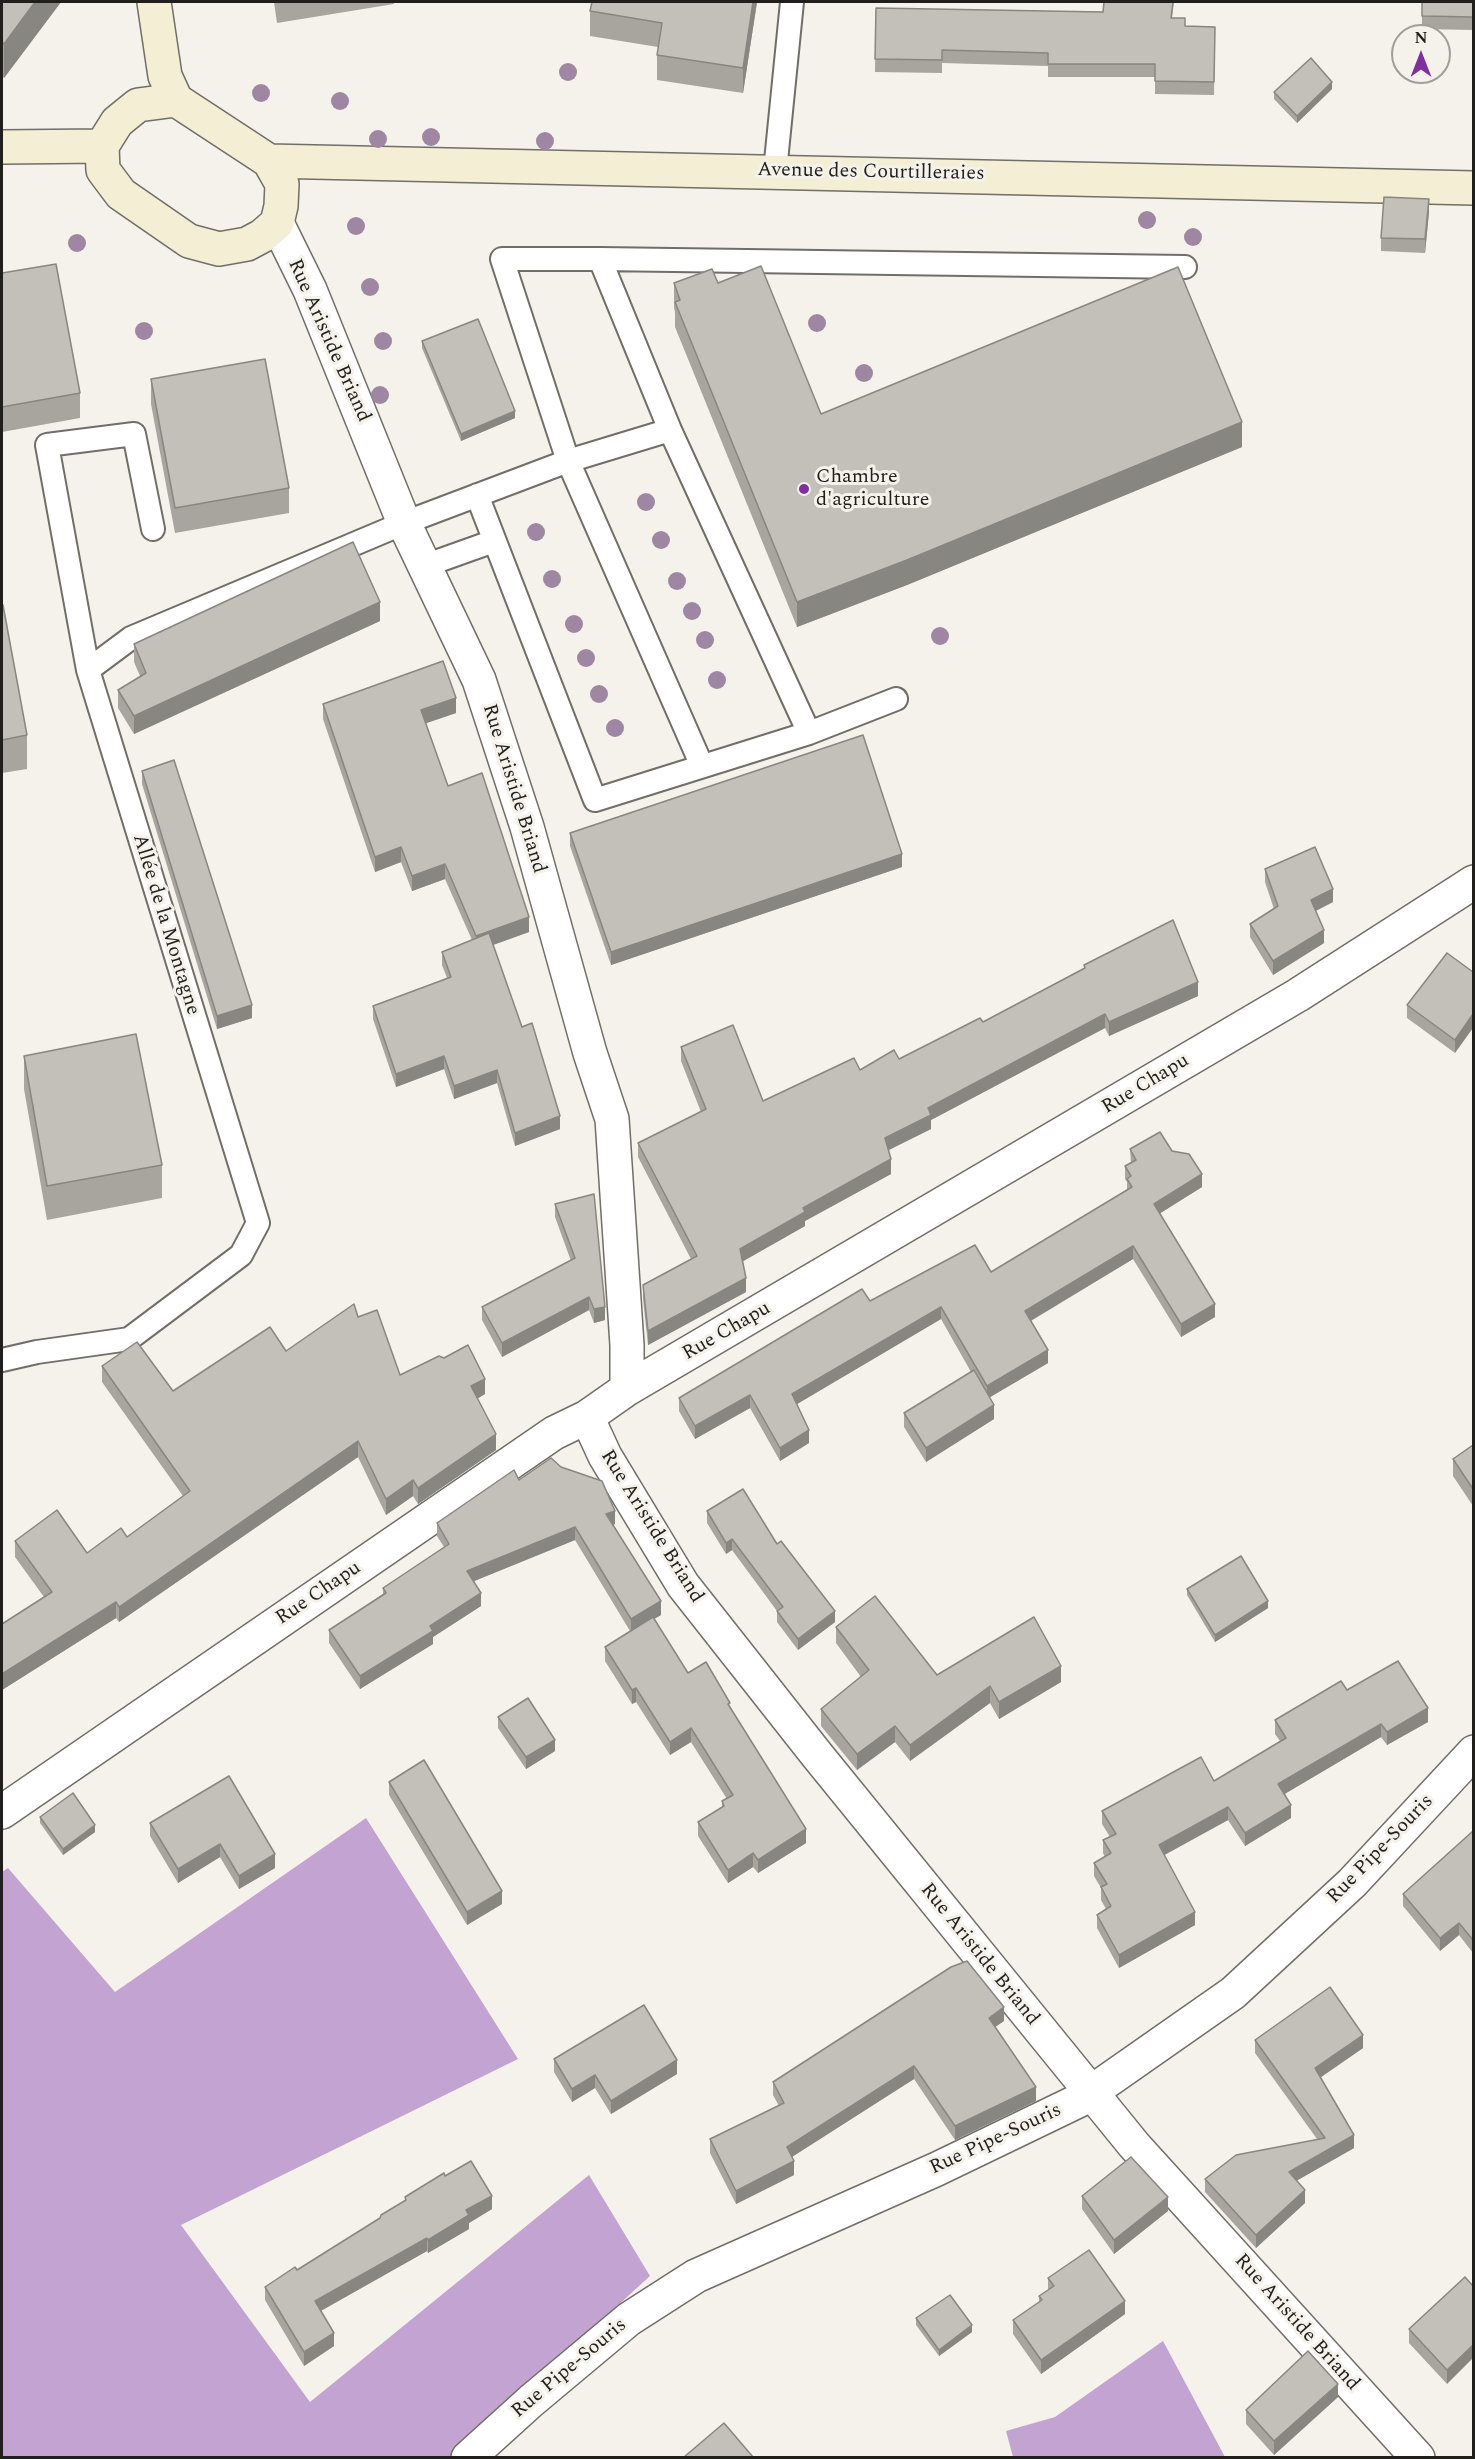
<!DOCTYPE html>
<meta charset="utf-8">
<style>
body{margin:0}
#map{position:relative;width:1475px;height:2459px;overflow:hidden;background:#f4f2ea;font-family:Spectral,serif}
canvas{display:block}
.frame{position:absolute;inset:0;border:3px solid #201f1c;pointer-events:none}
.north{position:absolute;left:1391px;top:24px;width:60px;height:60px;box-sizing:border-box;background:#f4f2ea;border:2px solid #9f9e98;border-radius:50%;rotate:0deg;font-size:16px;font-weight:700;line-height:24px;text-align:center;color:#201f1c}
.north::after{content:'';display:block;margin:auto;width:21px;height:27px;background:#822f9e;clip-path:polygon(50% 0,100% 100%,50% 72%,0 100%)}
</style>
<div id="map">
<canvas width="1475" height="2459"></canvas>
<div class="frame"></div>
<div class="north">N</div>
</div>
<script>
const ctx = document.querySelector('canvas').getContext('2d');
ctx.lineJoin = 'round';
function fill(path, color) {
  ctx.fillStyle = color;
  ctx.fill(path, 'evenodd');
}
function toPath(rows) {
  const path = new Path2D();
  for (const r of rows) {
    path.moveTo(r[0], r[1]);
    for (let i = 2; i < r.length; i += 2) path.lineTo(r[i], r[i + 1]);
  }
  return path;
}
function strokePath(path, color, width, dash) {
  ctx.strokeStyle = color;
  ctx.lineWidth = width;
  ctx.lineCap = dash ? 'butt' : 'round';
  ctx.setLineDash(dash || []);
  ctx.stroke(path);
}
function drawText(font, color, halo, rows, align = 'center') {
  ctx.font = font + ' Spectral,serif';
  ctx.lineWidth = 6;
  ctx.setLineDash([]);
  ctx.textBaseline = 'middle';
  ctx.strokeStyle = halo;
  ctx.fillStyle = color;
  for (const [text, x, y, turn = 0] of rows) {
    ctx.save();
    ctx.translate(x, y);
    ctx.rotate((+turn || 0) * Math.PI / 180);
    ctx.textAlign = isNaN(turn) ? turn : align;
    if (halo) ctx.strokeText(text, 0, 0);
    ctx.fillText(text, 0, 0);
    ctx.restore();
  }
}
const forest = toPath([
 [366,1818,518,2059,181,2225,310,2402,589,2175,650,2276,452,2457,2,2457,2,1872,8,1868,115,1992],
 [1163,2341,1225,2457,1013,2457,1006,2431,1055,2417]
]);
const lane = toPath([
 [775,171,792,2],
 [600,259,670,430,809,733],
 [477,495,595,800,809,733,896,699],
 [424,566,494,541],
 [88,670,47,445,134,434,153,529],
 [702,766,568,461,502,259,600,259,1185,267],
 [2,1360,37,1352,129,1339,241,1255,258,1223,88,670,131,638,404,523,568,461,670,430]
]);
const street = toPath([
 [277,223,310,290,404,523,479,680,527,827,590,1053,612,1119,627,1345,627,1389],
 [587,1417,605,1456,683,1585,817,1755,1134,2145,1418,2458],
 [2,1812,554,1433,587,1417,627,1389,1298,995,1474,882],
 [468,2458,531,2401,629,2319,696,2276,937,2169,1080,2100,1233,1993,1352,1883,1474,1752]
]);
const secondary = toPath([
 [154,2,165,76,176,100],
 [176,100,269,161,282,184,281,206,277,223,262,236,247,244,219,249,189,241,121,194,103,170,102,146,117,122,138,105,176,100],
 [2,147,102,146],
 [269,161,1474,188]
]);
const trees = [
 [568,72],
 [261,93],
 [340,101],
 [431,137],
 [378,139],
 [545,141],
 [1147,220],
 [356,226],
 [1193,237],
 [77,243],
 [370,287],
 [817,323],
 [144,331],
 [383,341],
 [864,373],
 [380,395],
 [646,502],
 [536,532],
 [661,540],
 [552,579],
 [677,581],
 [692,611],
 [574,624],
 [940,636],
 [705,640],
 [586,658],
 [717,680],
 [599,694],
 [615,728]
];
const wall = toPath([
 [2,2,61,2,4,78,2,76],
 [274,2,394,2,394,4,277,23],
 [592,2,757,2,743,93,657,80,657,55,658,47,590,36,590,11],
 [1104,2,1174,2,1172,18,1185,26,1215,27,1214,95,1155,94,1155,77,1048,77,1048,66,942,63,942,73,875,72,876,8,1103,12],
 [1422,2,1473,2,1473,30,1422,29],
 [1332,89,1297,123,1274,99,1274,92],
 [1429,212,1425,253,1381,251,1381,238],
 [2,273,80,393,80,418,2,432],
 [674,283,718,283,821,414,1242,447,907,585,797,627,675,327,675,312,674,308],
 [422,341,515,418,461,441,422,348],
 [151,379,289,488,289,513,175,533,151,404],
 [2,605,27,735,27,769,2,773],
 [380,621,134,734,118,708,118,690,140,676,134,662,134,644],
 [323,704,456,713,426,723,448,786,529,932,493,945,522,1027,560,1129,515,1146,497,1083,454,1099,444,1069,396,1087,373,1019,373,1006,447,978,442,965,442,952,472,940,445,879,412,891,401,862,375,872,323,719],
 [142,771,252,1018,217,1029,142,784],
 [570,833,902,867,611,965,570,846],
 [1265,869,1333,902,1316,911,1324,943,1273,975,1250,937,1250,924,1274,909,1265,882],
 [1084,965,1198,996,1109,1036,1105,1028,931,1120,931,1129,888,1150,891,1174,805,1221,805,1226,743,1261,746,1292,648,1345,643,1299,643,1285,691,1259,638,1157,638,1143,701,1112,681,1061,681,1047,763,1101,860,1070,899,1059,983,1022,1084,968],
 [1473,972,1455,1053,1407,1018,1407,1005],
 [24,1056,162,1165,162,1198,47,1220,24,1089],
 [1130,1149,1172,1151,1202,1187,1159,1214,1215,1317,1181,1337,1133,1259,1031,1321,1048,1363,990,1397,994,1419,926,1462,904,1427,904,1413,971,1372,941,1319,797,1404,809,1443,780,1461,750,1408,695,1439,679,1411,679,1398,870,1301,991,1272,1127,1190,1127,1182,1125,1179,1125,1166,1131,1163],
 [555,1204,605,1320,594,1323,589,1310,502,1357,482,1320,482,1307,571,1261,555,1217],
 [358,1317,400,1375,485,1394,477,1399,496,1450,418,1504,413,1496,386,1515,358,1457,119,1622,116,1618,2,1690,2,1624,44,1597,15,1557,15,1541,87,1553,127,1537,183,1496,102,1382,102,1366,173,1391,286,1351],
 [1473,1445,1473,1506,1453,1476,1453,1459],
 [519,1480,615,1524,613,1525,661,1615,654,1619,688,1673,730,1708,806,1843,758,1873,753,1867,728,1883,698,1836,698,1822,722,1808,722,1801,727,1799,691,1742,670,1755,636,1702,632,1704,605,1661,605,1647,630,1631,575,1540,474,1581,481,1606,433,1637,433,1644,360,1689,329,1643,329,1630,383,1594,383,1588,444,1547,437,1536,437,1523],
 [707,1511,777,1544,835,1622,798,1650,777,1622,777,1611,732,1550,726,1554,707,1523],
 [1187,1589,1268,1608,1215,1642,1187,1595],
 [836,1627,937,1675,1061,1682,999,1719,990,1703,910,1761,895,1742,857,1770,821,1726,821,1709,861,1677,836,1643],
 [1347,1690,1428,1722,1387,1745,1381,1737,1284,1794,1291,1818,1245,1846,1228,1820,1164,1855,1195,1925,1119,1968,1097,1928,1097,1915,1106,1909,1101,1900,1101,1888,1094,1876,1094,1863,1105,1857,1103,1853,1103,1840,1110,1837,1102,1824,1102,1811,1214,1781,1280,1741,1275,1734,1275,1720],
 [498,1717,555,1751,526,1769,498,1728],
 [229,1776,275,1868,239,1889,220,1857,178,1883,150,1836,150,1823],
 [389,1782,502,1904,467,1925,389,1795],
 [40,1817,95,1832,63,1855,40,1823],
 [1473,1831,1473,1953,1459,1935,1440,1951,1403,1906,1403,1894],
 [1004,2021,995,2027,1036,2101,955,2140,914,2079,792,2157,794,2175,736,2204,710,2153,710,2139,779,2106,773,2095,773,2082],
 [1255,2040,1363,2048,1320,2078,1354,2148,1296,2181,1305,2203,1256,2248,1205,2192,1205,2179,1317,2139,1255,2053],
 [554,2059,677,2074,611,2114,595,2088,572,2102,554,2072],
 [445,2176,492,2209,469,2223,469,2229,428,2253,427,2251,321,2311,334,2346,304,2366,265,2300,265,2287,297,2270,380,2218],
 [1082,2196,1168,2211,1114,2254,1082,2209],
 [1465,2277,1447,2384,1409,2343,1409,2329],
 [1048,2278,1125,2314,1041,2374,1013,2334,1013,2320,1039,2302,1039,2296,1048,2290],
 [916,2318,972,2332,939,2356,916,2325],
 [1338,2397,1274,2455,1246,2424,1246,2410]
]);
const shadedWall = toPath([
 [35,2,61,2,4,78,4,44],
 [753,2,757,2,743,93,743,68],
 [1332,82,1332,89,1297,123,1297,116],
 [1429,199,1429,212,1425,253,1425,239],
 [515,411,515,418,461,441,461,434],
 [1242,422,1242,447,907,585,797,627,797,602],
 [380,602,380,621,134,734,134,716],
 [456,698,456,713,421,725,421,710],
 [401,847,401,862,375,872,375,857],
 [902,854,902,867,611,965,611,952],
 [445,864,445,879,412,891,412,876],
 [1333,889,1333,902,1311,913,1311,900],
 [529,917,529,932,476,951,476,936],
 [1324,930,1324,943,1273,975,1273,961],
 [1198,982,1198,996,1109,1036,1109,1022],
 [252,1005,252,1018,217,1029,217,1016],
 [1105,1014,1105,1028,931,1120,931,1129,885,1152,885,1138,928,1108],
 [1473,1014,1473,1028,1455,1053,1455,1040],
 [444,1056,444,1069,396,1087,396,1074],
 [497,1070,497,1083,454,1099,454,1086],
 [560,1116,560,1129,515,1146,515,1133],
 [891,1159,891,1174,805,1221,805,1226,740,1263,740,1249,803,1208],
 [1202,1174,1202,1187,1154,1217,1154,1204],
 [1133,1246,1133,1259,1025,1324,1025,1311],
 [746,1278,746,1292,648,1345,648,1331],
 [589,1297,589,1310,502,1357,502,1343],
 [1215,1304,1215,1317,1181,1337,1181,1324],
 [605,1307,605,1320,594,1323,594,1309],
 [941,1307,941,1319,792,1407,792,1394],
 [1048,1350,1048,1363,987,1399,987,1386],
 [485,1379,485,1394,471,1402,471,1386],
 [750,1395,750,1408,695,1439,695,1426],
 [994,1405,994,1419,926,1462,926,1448],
 [809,1430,809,1443,780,1461,780,1448],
 [496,1434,496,1450,418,1504,418,1488],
 [358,1441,358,1457,119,1622,119,1607],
 [413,1480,413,1496,386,1515,386,1499],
 [615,1511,615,1524,606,1528,606,1514],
 [575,1527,575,1540,467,1584,467,1571],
 [732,1539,732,1550,726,1554,726,1543],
 [481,1593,481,1606,433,1637,433,1644,360,1689,360,1676,430,1626],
 [661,1601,661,1615,631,1632,631,1619],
 [1268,1601,1268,1608,1215,1642,1215,1635],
 [116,1602,116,1618,2,1690,2,1674],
 [835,1611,835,1622,798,1650,798,1639],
 [1061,1666,1061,1682,999,1719,999,1702],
 [990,1686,990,1703,910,1761,910,1745],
 [636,1688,636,1702,632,1704,632,1690],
 [1428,1708,1428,1722,1387,1745,1387,1732],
 [1381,1724,1381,1737,1278,1798,1278,1784],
 [895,1726,895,1742,857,1770,857,1754],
 [691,1728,691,1742,670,1755,670,1742],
 [555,1740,555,1751,526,1769,526,1757],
 [1291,1805,1291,1818,1245,1846,1245,1833],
 [1228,1807,1228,1820,1159,1858,1159,1845],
 [95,1825,95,1832,63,1855,63,1849],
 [806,1829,806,1843,758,1873,758,1860],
 [220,1844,220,1857,178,1883,178,1869],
 [753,1853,753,1867,728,1883,728,1870],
 [275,1854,275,1868,239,1889,239,1876],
 [502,1891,502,1904,467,1925,467,1912],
 [1195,1912,1195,1925,1119,1968,1119,1955],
 [1459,1923,1459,1935,1440,1951,1440,1938],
 [1004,2007,1004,2021,989,2031,989,2018],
 [1363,2035,1363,2048,1315,2081,1315,2068],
 [677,2060,677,2074,611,2114,611,2101],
 [914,2066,914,2079,787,2160,787,2147],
 [595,2075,595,2088,572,2102,572,2089],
 [1036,2087,1036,2101,955,2140,955,2126],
 [1354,2135,1354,2148,1289,2185,1289,2172],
 [794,2161,794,2175,736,2204,736,2191],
 [1305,2190,1305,2203,1256,2248,1256,2235],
 [492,2196,492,2209,469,2223,469,2229,428,2253,428,2240,466,2210],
 [1168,2197,1168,2211,1114,2254,1114,2240],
 [427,2238,427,2251,315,2314,315,2301],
 [1125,2301,1125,2314,1041,2374,1041,2360],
 [972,2325,972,2332,939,2356,939,2350],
 [334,2333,334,2346,304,2366,304,2352],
 [1473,2345,1473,2358,1447,2384,1447,2370],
 [1338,2384,1338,2397,1274,2455,1274,2441]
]);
const building = toPath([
 [2,2,35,2,4,44,2,42,2,2],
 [592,2,753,2,743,68,657,55,662,23,590,11,592,2],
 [1104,2,1173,2,1171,18,1185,18,1185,26,1215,27,1214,82,1155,81,1155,64,1048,64,1048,53,942,50,942,60,875,59,876,8,1103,12,1104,2],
 [1422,2,1473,2,1473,17,1422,16,1422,2],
 [1311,58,1332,82,1297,116,1274,92,1311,58],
 [1384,197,1429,199,1425,239,1381,238,1384,197],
 [56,264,80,393,2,407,2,273,56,264],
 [761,266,821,414,1178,267,1242,422,907,560,797,602,675,302,680,300,674,283,712,269,718,283,761,266],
 [478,319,515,411,461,434,422,341,478,319],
 [265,359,289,488,175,508,151,379,265,359],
 [353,542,380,602,134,716,118,690,146,673,134,644,353,542],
 [2,605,3,605,27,735,2,740,2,605],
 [443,661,456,698,421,710,448,786,482,773,529,917,476,936,445,864,412,876,401,847,375,857,323,704,443,661],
 [863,735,902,854,611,952,570,833,863,735],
 [174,760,252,1005,217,1016,142,771,174,760],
 [1315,847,1333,889,1311,900,1324,930,1273,961,1250,924,1278,906,1265,869,1315,847],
 [1173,920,1198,982,1109,1022,1105,1014,928,1108,931,1115,885,1138,891,1159,803,1208,805,1212,740,1249,746,1278,648,1331,643,1285,697,1256,638,1143,706,1109,681,1047,733,1025,763,1101,854,1058,860,1070,894,1050,899,1059,980,1018,983,1022,1085,968,1084,965,1173,920],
 [489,933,522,1027,532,1023,560,1116,515,1133,497,1070,454,1086,444,1056,396,1074,373,1006,451,977,442,952,489,933],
 [1447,953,1473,972,1473,1014,1455,1040,1407,1005,1447,953],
 [136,1034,162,1165,47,1186,24,1056,136,1034],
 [1160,1132,1172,1151,1189,1154,1202,1174,1154,1204,1215,1304,1181,1324,1133,1246,1025,1311,1048,1350,987,1386,941,1307,792,1394,809,1430,780,1448,750,1395,695,1426,679,1398,862,1289,870,1301,975,1245,991,1272,1132,1187,1127,1179,1131,1176,1125,1166,1136,1160,1130,1149,1160,1132],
 [594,1194,605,1307,594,1309,589,1297,502,1343,482,1307,575,1258,555,1204,594,1194],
 [354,1304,358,1317,377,1310,400,1375,439,1356,444,1358,468,1345,485,1379,471,1386,496,1434,418,1488,413,1480,386,1499,358,1441,119,1607,116,1602,2,1674,2,1624,52,1592,15,1541,57,1510,87,1553,121,1528,127,1537,190,1491,102,1366,137,1342,173,1391,270,1327,286,1351,354,1304],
 [974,1370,994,1405,926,1448,904,1413,974,1370],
 [1473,1445,1473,1489,1453,1459,1473,1445],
 [551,1458,561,1467,602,1481,615,1511,606,1514,661,1601,631,1619,575,1527,467,1571,481,1593,430,1626,433,1631,360,1676,329,1630,386,1593,383,1588,449,1544,437,1523,514,1470,519,1480,551,1458],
 [743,1489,777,1544,781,1541,835,1611,798,1639,777,1611,783,1607,732,1539,726,1543,707,1511,743,1489],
 [1241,1556,1268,1601,1215,1635,1187,1589,1241,1556],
 [875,1596,937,1675,1034,1617,1061,1666,999,1702,990,1686,910,1745,895,1726,857,1754,821,1709,869,1670,836,1627,875,1596],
 [653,1617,688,1673,706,1662,730,1703,728,1704,806,1829,758,1860,753,1853,728,1870,698,1822,724,1806,722,1801,733,1795,691,1728,670,1742,636,1688,632,1690,605,1647,653,1617],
 [1398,1661,1428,1708,1387,1732,1381,1724,1278,1784,1291,1805,1245,1833,1228,1807,1159,1845,1195,1912,1119,1955,1097,1915,1111,1906,1101,1887,1107,1884,1094,1863,1111,1853,1103,1840,1116,1834,1102,1811,1201,1757,1214,1781,1286,1738,1275,1720,1341,1681,1347,1690,1398,1661],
 [528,1698,555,1740,526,1757,498,1717,528,1698],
 [424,1760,502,1891,467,1912,389,1782,424,1760],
 [229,1776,275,1854,239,1876,220,1844,178,1869,150,1823,229,1776],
 [73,1793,95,1825,63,1849,40,1817,73,1793],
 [1473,1831,1473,1940,1459,1923,1440,1938,1403,1894,1473,1831],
 [967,1961,1004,2007,989,2018,1036,2087,955,2126,914,2066,787,2147,794,2161,736,2191,710,2139,784,2103,773,2082,951,1967,967,1961],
 [1330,1987,1363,2035,1315,2068,1354,2135,1289,2172,1305,2190,1256,2235,1205,2179,1236,2155,1325,2138,1255,2040,1330,1987],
 [644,2005,677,2060,611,2101,595,2075,572,2089,554,2059,644,2005],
 [1131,2157,1168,2197,1114,2240,1082,2196,1131,2157],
 [471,2161,492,2196,466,2210,469,2215,428,2240,427,2238,315,2301,334,2333,304,2352,265,2287,295,2267,297,2270,380,2218,381,2215,406,2200,405,2197,444,2173,445,2176,471,2161],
 [1089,2250,1125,2301,1041,2360,1013,2320,1042,2300,1039,2296,1054,2286,1048,2278,1089,2250],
 [1465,2277,1473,2286,1473,2345,1447,2370,1409,2329,1465,2277],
 [950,2295,972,2325,939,2350,916,2318,950,2295],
 [1308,2351,1338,2384,1274,2441,1246,2410,1308,2351],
 [724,2423,753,2457,684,2457,724,2423]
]);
const markers = [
 [804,489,6,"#822f9e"]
];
const streetNames = [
 ["Avenue des Courtilleraies",871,173,1],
 ["Rue Aristide Briand",328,341,66],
 ["Rue Aristide Briand",513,789,73],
 ["Allée de la Montagne",165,925,73],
 ["Rue Chapu",1146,1085,-31],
 ["Rue Chapu",727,1332,-30],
 ["Rue Aristide Briand",651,1527,58],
 ["Rue Chapu",319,1594,-34],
 ["Rue Pipe-Souris",1381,1850,-46],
 ["Rue Aristide Briand",979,1955,51],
 ["Rue Pipe-Souris",996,2140,-25],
 ["Rue Aristide Briand",1296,2323,48],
 ["Rue Pipe-Souris",570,2369,-40]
];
const poiNames = [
 ["Chambre",816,478],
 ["d'agriculture",816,501]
];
fill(forest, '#c3a3d1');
strokePath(lane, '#706e67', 26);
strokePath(street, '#706e67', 36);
strokePath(secondary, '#706e67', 36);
strokePath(lane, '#fff', 22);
strokePath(street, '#fff', 33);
strokePath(secondary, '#f4eed5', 33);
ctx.fillStyle = '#9f87a3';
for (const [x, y] of trees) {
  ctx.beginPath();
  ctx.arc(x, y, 9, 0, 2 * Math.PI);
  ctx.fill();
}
fill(wall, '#a7a59e');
fill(shadedWall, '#888681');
fill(building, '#c2c0b8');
strokePath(building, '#888681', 1.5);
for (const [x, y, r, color] of markers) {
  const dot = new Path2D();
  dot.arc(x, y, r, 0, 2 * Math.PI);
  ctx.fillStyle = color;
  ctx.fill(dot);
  strokePath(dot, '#f4f2ea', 2);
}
drawText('20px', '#201f1c', '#f4f2ea', streetNames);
drawText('20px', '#201f1c', '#f4f2ea', poiNames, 'left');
</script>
